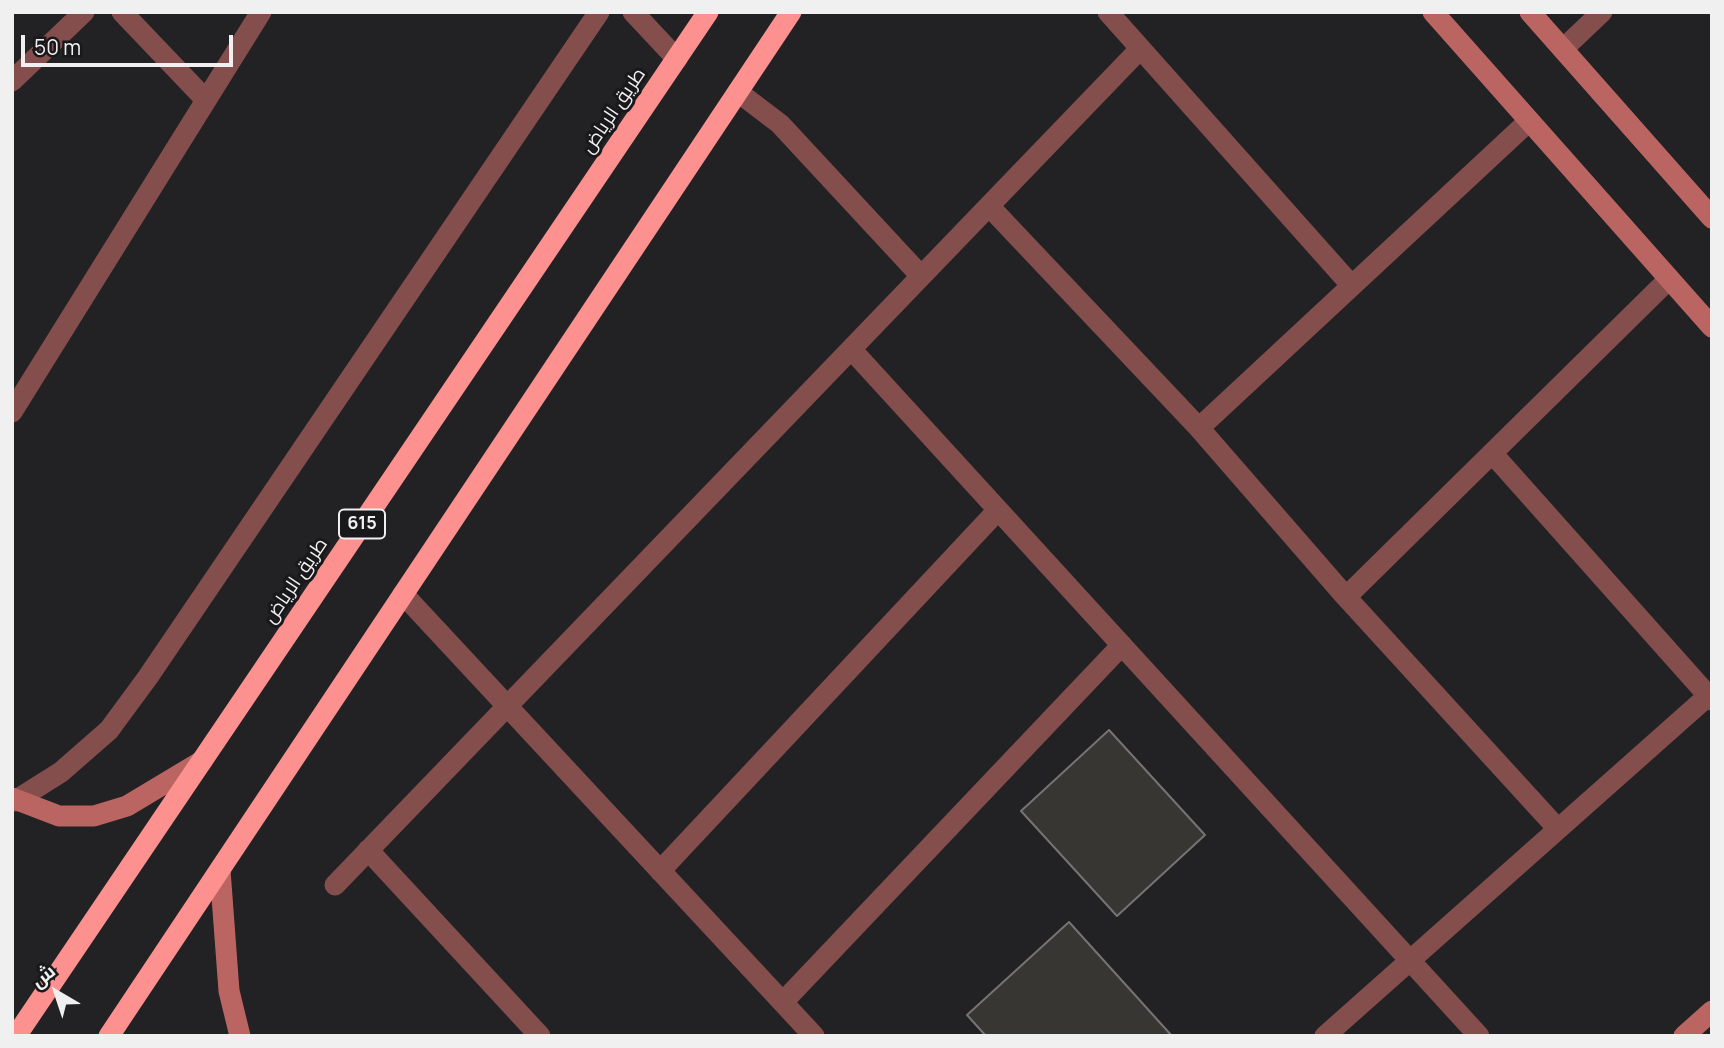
<!DOCTYPE html>
<meta charset="utf-8">
<style>
body{margin:0}
#map{position:relative;width:1724px;height:1048px;overflow:hidden;background:#222124;font-family:Manrope,Cairo,sans-serif}
canvas{display:block}
.frame{position:absolute;inset:0;border:14px solid #f0f0f1;pointer-events:none}
.north{position:absolute;left:21px;top:957px;width:70px;height:70px;-webkit-text-stroke:5px #19181b;paint-order:stroke;rotate:321deg;font-size:19px;font-weight:700;line-height:28px;text-align:center;color:#f0f0f1}
.north::after{content:'';display:block;margin:auto;width:24px;height:32px;background:#f0f0f1;clip-path:polygon(50% 0,100% 100%,50% 72%,0 100%)}
.scale{position:absolute;left:21px;top:35px;width:212px;height:32px;box-sizing:border-box;border:4px solid #f0f0f1;border-top:0;padding-left:9px;font-size:21px;line-height:24px;white-space:nowrap;color:#f0f0f1;-webkit-text-stroke:5px #19181b;paint-order:stroke}
</style>
<div id="map">
<canvas width="1724" height="1048"></canvas>
<div class="frame"></div>
<div class="north">ش</div>
<div class="scale">50 m</div>
</div>
<script>
const ctx = document.querySelector('canvas').getContext('2d');
ctx.lineJoin = 'round';
function fill(path, color) {
  ctx.fillStyle = color;
  ctx.fill(path, 'evenodd');
}
function toPath(rows) {
  const path = new Path2D();
  for (const r of rows) {
    path.moveTo(r[0], r[1]);
    for (let i = 2; i < r.length; i += 2) path.lineTo(r[i], r[i + 1]);
  }
  return path;
}
function strokePath(path, color, width, dash) {
  ctx.strokeStyle = color;
  ctx.lineWidth = width;
  ctx.lineCap = dash ? 'butt' : 'round';
  ctx.setLineDash(dash || []);
  ctx.stroke(path);
}
function drawText(font, color, halo, rows, align = 'center') {
  ctx.font = font + ' Manrope,Cairo,sans-serif';
  ctx.lineWidth = 6;
  ctx.setLineDash([]);
  ctx.textBaseline = 'middle';
  ctx.strokeStyle = halo;
  ctx.fillStyle = color;
  for (const [text, x, y, turn = 0] of rows) {
    ctx.save();
    ctx.translate(x, y);
    ctx.rotate((+turn || 0) * Math.PI / 180);
    ctx.textAlign = isNaN(turn) ? turn : align;
    if (halo) ctx.strokeText(text, 0, 0);
    ctx.fillText(text, 0, 0);
    ctx.restore();
  }
}
const building = toPath([
 [1109,730,1205,835,1117,916,1021,811,1109,730],
 [1069,922,1172,1036,986,1036,967,1015,1069,922]
]);
const street = toPath([
 [122,12,206,100],
 [633,12,677,59],
 [1108,12,1352,286],
 [1563,49,1602,12],
 [12,81,84,12],
 [738,92,780,124,921,276],
 [989,206,1199,428,1346,597,1558,829],
 [851,349,1479,1036],
 [12,412,261,12],
 [1199,428,1529,121],
 [1492,453,1712,700],
 [403,594,814,1036],
 [1346,597,1669,279],
 [15,801,61,772,109,730,148,677,599,12],
 [368,850,540,1036],
 [660,871,998,510],
 [335,885,1140,49],
 [783,1002,1122,645],
 [1325,1036,1708,696]
]);
const secondary = toPath([
 [1433,12,1712,327],
 [1530,12,1712,218],
 [12,798,59,816,94,816,127,806,202,761],
 [220,870,229,991,240,1036],
 [1684,1036,1712,1011]
]);
const highway = toPath([
 [16,1036,708,12],
 [109,1036,791,12]
]);
const shields = [
 [362,524,46]
];
const shieldNames = [
 ["615",362,524]
];
const streetNames = [
 ["طريق الرياض",614,111,-56],
 ["طريق الرياض",296,581,-56]
];
fill(building, '#373633');
strokePath(building, '#767472', 2);
strokePath(street, '#844e4c', 21);
strokePath(secondary, '#bb6563', 21);
strokePath(highway, '#fd918f', 21);
for (const [x, y, w] of shields) {
  const box = new Path2D();
  box.roundRect(x - w / 2, y - 14.5, w, 29, 5);
  ctx.fillStyle = '#19181b';
  ctx.fill(box);
  strokePath(box, '#f0f0f1', 2);
}
drawText('bold 18px', '#f0f0f1', null, shieldNames);
drawText('19px', '#f0f0f1', '#19181b', streetNames);
</script>
